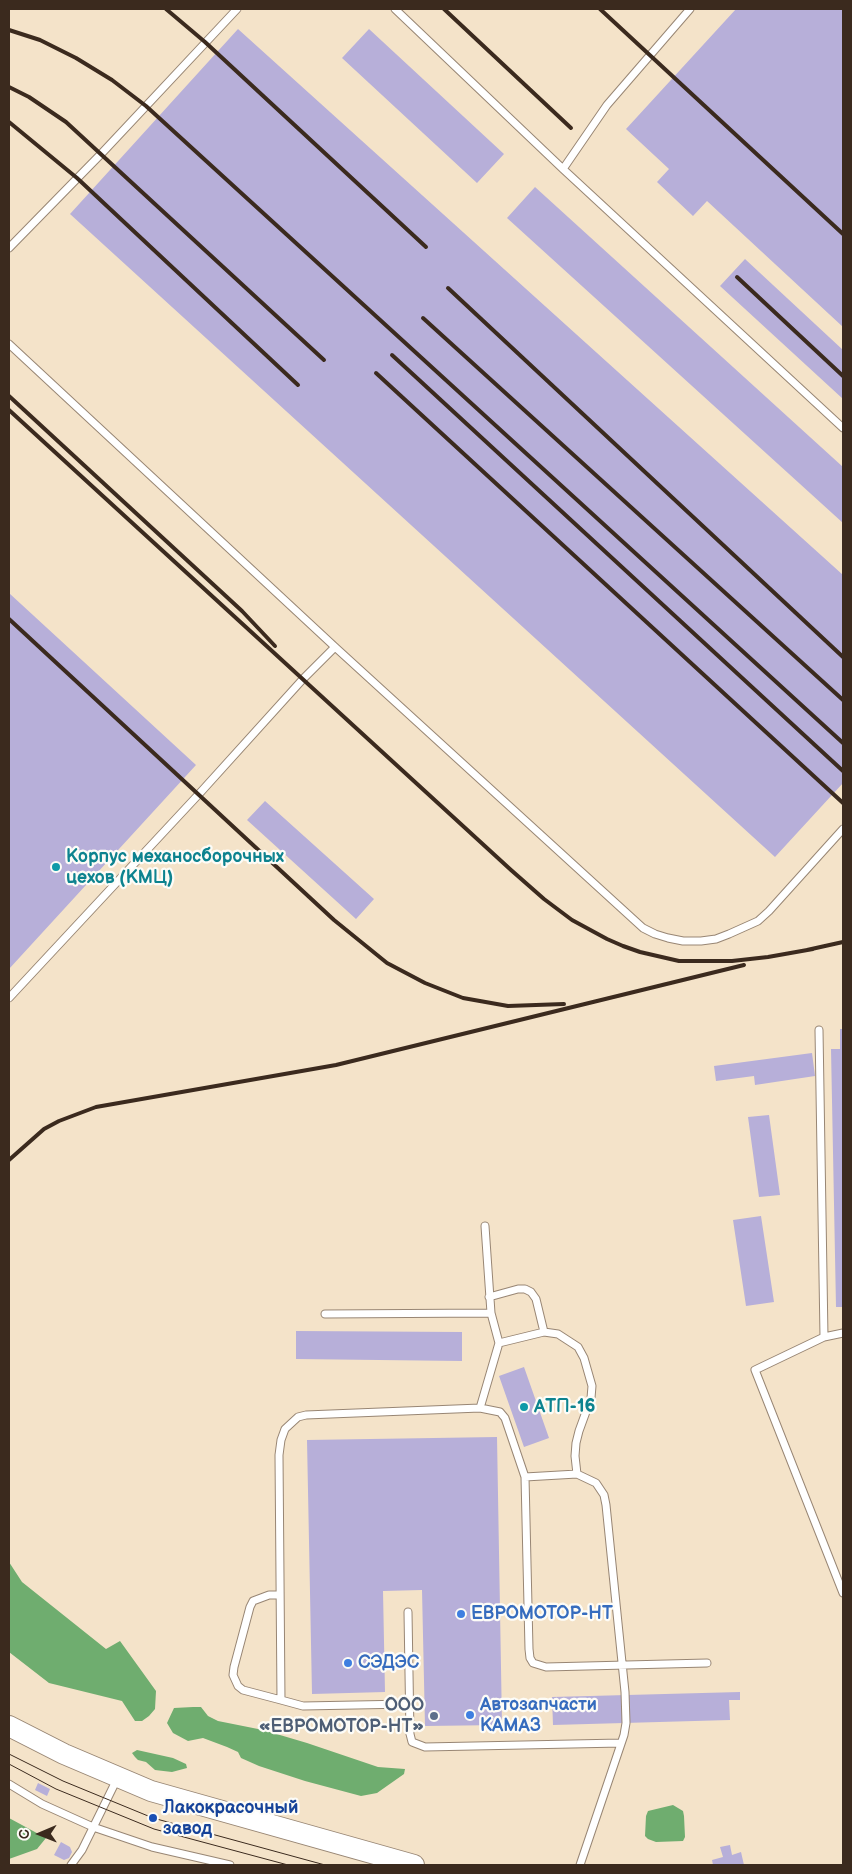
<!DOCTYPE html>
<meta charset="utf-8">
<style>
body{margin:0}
#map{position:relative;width:852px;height:1874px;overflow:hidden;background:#f4e3c9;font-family:"Balsamiq Sans",sans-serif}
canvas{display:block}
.frame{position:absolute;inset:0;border:10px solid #3b2a1e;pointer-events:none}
.north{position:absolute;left:15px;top:1809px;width:50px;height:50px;-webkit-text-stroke:4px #fdfcf7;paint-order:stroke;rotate:269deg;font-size:14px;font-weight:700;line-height:20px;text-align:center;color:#3b2a1e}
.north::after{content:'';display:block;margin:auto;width:18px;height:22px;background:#3b2a1e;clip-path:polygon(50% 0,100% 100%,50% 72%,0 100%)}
</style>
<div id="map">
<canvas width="852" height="1874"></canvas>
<div class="frame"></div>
<div class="north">С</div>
</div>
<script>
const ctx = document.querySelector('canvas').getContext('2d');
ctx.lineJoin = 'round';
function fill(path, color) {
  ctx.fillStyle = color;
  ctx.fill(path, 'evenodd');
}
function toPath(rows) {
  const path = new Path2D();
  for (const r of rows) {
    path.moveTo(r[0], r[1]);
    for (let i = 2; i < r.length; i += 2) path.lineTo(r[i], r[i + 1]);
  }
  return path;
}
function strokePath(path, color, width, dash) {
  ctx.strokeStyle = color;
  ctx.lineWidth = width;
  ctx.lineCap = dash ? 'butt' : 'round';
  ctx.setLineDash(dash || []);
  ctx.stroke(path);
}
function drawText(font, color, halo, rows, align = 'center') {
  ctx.font = font + ' "Balsamiq Sans",sans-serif';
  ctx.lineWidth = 4.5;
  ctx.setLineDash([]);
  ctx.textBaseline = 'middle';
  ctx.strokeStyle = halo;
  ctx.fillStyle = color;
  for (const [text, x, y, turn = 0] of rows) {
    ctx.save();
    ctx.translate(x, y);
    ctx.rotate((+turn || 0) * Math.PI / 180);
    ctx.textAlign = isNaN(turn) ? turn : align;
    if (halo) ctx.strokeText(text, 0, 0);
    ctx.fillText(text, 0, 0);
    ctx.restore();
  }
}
const forest = toPath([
 [9,1562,22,1582,106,1649,120,1641,156,1691,155,1709,149,1716,142,1721,135,1721,122,1701,49,1683,9,1652],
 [193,1707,201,1707,208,1716,218,1721,263,1730,307,1743,378,1767,405,1769,404,1774,377,1793,361,1796,305,1781,259,1766,241,1758,238,1752,227,1747,203,1738,188,1741,173,1733,167,1723,174,1708],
 [137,1750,173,1758,186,1764,187,1768,172,1772,155,1770,146,1762,138,1760,135,1757,132,1753],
 [673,1805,683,1811,684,1816,685,1837,683,1841,656,1842,648,1839,645,1836,646,1816,648,1811],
 [9,1818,46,1838,37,1849,9,1859]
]);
const building = toPath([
 [736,9,843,9,843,327,707,201,693,216,657,182,669,169,626,129],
 [238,29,843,575,843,783,775,857,70,214],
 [369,29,504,154,477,183,342,58],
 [535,187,843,467,843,523,507,218],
 [745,259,843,350,843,399,720,286],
 [9,593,196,765,9,969],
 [265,801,374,899,356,919,247,820],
 [840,1029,843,1029,843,1307,836,1307,831,1049,840,1049],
 [812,1053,815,1076,755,1085,754,1076,716,1081,714,1066],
 [769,1115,780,1195,759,1197,748,1117],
 [761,1216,774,1302,746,1306,733,1220],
 [296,1331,462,1332,462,1361,296,1359],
 [524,1367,549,1438,524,1447,499,1376],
 [497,1437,502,1725,425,1726,422,1590,383,1591,385,1692,312,1694,307,1440],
 [740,1692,740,1700,729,1700,730,1720,553,1725,552,1697],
 [38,1783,50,1789,47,1796,35,1790],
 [61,1842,70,1847,72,1852,69,1858,64,1860,54,1855],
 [730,1845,732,1855,741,1852,744,1865,713,1865,712,1860,723,1857,720,1847]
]);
const lane = toPath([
 [395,9,563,169,843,428],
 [563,169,607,105,690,9],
 [9,248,102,153,237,9],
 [9,344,335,647,643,928,655,934,668,938,683,941,701,941,716,939,729,934,758,921,769,911,843,829],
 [9,998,199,794,303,679,335,647],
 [819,1030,824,1337],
 [485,1226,491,1313],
 [489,1297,518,1289,525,1289,531,1292,536,1299,544,1332],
 [325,1314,491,1313,499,1343,480,1408],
 [843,1333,824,1337,755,1370,843,1593],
 [499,1343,544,1332,558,1334,578,1347,584,1358,592,1386,591,1398,579,1431,576,1443,575,1456,577,1474],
 [525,1477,577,1474,596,1483,604,1495,606,1505,625,1692,626,1723,624,1735,580,1865],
 [280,1595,269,1595,253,1601,250,1607,234,1667,233,1675,238,1686,243,1690,281,1700],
 [408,1612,410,1734,412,1742,425,1747,621,1743],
 [409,1704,303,1706,281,1700,279,1455,281,1440,285,1429,298,1417,306,1415,480,1408,500,1412,505,1418,525,1477,529,1649,530,1658,533,1663,546,1667,707,1663],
 [9,1784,42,1804,93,1827,152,1847,230,1865],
 [71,1865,82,1850,118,1777]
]);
const secondary = toPath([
 [9,1726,64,1754,151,1791,414,1865]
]);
const tram = toPath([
 [9,1754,63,1781,153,1818,325,1865],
 [9,1764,56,1789,154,1829,288,1865]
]);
const rail = toPath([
 [166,9,205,42,426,247],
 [444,9,571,128],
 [600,9,843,234],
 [9,30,40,40,76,58,112,80,146,106,843,743],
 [9,87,29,97,66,122,324,360],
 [9,122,77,178,298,385],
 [737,277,843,376],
 [448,288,843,657],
 [423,318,843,700],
 [392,355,843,771],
 [376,373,843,803],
 [9,396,242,611,275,646],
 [9,410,511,870,544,899,572,920,607,939,623,946,640,952,679,961,732,961,768,957,813,949],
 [9,619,334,920,387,963,425,983,463,998,508,1006,564,1004],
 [807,950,843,942],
 [9,1160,44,1129,59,1121,96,1107,336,1065,744,965]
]);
const markers = [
 [56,867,5,"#0f9aa8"],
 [524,1407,5,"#0f9aa8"],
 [461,1614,5,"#3f7fe0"],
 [348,1663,5,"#3f7fe0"],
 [470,1715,5,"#3f7fe0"],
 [434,1716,5,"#5c6f8a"],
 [153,1818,5,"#1a4fb4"]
];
const cultureNames = [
 ["Корпус механосборочных",66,857],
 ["цехов (КМЦ)",66,878],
 ["АТП-16",534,1407]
];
const shopNames = [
 ["ЕВРОМОТОР-НТ",471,1614],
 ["СЭДЭС",358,1663],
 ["Автозапчасти",480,1705],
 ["КАМАЗ",480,1726]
];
const serviceNames = [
 ["ООО",424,1706],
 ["«ЕВРОМОТОР-НТ»",424,1727]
];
const transitNames = [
 ["Лакокрасочный",163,1808],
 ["завод",163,1829]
];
fill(forest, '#6fad6f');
fill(building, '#b7afd9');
strokePath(lane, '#988674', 9);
strokePath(secondary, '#988674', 22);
strokePath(lane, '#fff', 7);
strokePath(secondary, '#fff', 20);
strokePath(tram, '#3b2a1e', 1);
strokePath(rail, '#3b2a1e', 4);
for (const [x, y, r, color] of markers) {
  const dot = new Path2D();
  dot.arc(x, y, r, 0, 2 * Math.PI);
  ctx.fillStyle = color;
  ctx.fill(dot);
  strokePath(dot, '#fdfcf7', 2);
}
drawText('bold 18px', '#0d838f', '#fdfcf7', cultureNames, 'left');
drawText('bold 18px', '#366cbe', '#fdfcf7', shopNames, 'left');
drawText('bold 18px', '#4e5e75', '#fdfcf7', serviceNames, 'right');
drawText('bold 18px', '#164399', '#fdfcf7', transitNames, 'left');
</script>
